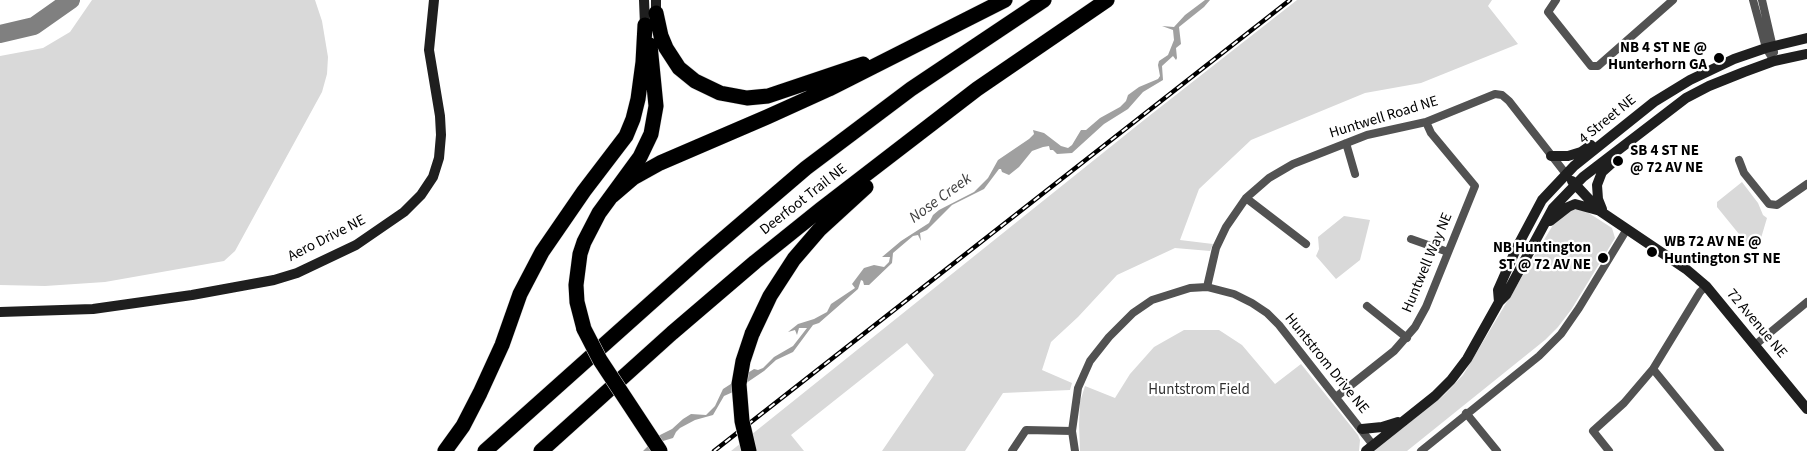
<!DOCTYPE html>
<style>
body{margin:0}
canvas{display:block;background:#fff}
</style>
<canvas width="1807" height="451"></canvas>
<script>
const ctx = document.querySelector('canvas').getContext('2d');
ctx.lineJoin = 'round';
function fill(path, color) {
  ctx.fillStyle = color;
  ctx.fill(path, 'evenodd');
}
function toPath(rows) {
  const path = new Path2D();
  for (const r of rows) {
    path.moveTo(r[0], r[1]);
    for (let i = 2; i < r.length; i += 2) path.lineTo(r[i], r[i + 1]);
  }
  return path;
}
function strokePath(path, color, width, dash) {
  ctx.strokeStyle = color;
  ctx.lineWidth = width;
  ctx.lineCap = dash ? 'butt' : 'round';
  ctx.setLineDash(dash || []);
  ctx.stroke(path);
}
function drawText(font, color, halo, rows, align = 'center') {
  ctx.font = font + ' "Source Sans 3",sans-serif';
  ctx.lineWidth = 4.5;
  ctx.setLineDash([]);
  ctx.textBaseline = 'middle';
  ctx.strokeStyle = halo;
  ctx.fillStyle = color;
  for (const [text, x, y, turn = 0] of rows) {
    ctx.save();
    ctx.translate(x, y);
    ctx.rotate((+turn || 0) * Math.PI / 180);
    ctx.textAlign = isNaN(turn) ? turn : align;
    if (halo) ctx.strokeText(text, 0, 0);
    ctx.fillText(text, 0, 0);
    ctx.restore();
  }
}
const green = toPath([
 [92,0,315,0,322,21,328,57,327,74,322,92,235,251,224,261,105,282,45,286,0,285,0,56,43,48,70,32],
 [1297,0,1492,0,1488,6,1518,44,1421,83,1365,93,1251,140,1199,189,1180,240,1213,244,1210,251,1175,248,1117,275,1078,317,1051,342,1042,370,1072,383,1070,390,1003,393,965,451,882,451,934,375,907,343,791,435,804,451,731,451,1144,120],
 [1742,182,1758,203,1763,215,1767,218,1756,255,1717,207,1717,202],
 [1581,208,1612,228,1615,238,1571,310,1558,327,1545,340,1407,451,1374,451,1444,395,1463,375,1553,225,1566,212],
 [1344,216,1370,220,1360,260,1336,279,1316,256,1319,249,1318,237],
 [1184,330,1219,330,1242,345,1275,384,1301,364,1358,435,1360,440,1359,451,1080,451,1079,425,1080,402,1085,386,1115,398,1130,374,1154,347]
]);
const water = toPath([
 [1205,0,1210,0,1204,7,1179,27,1181,44,1176,48,1177,58,1176,60,1173,56,1162,66,1163,80,1143,92,1128,109,1104,124,1072,153,1057,154,1053,150,1050,150,1049,146,1043,147,1032,151,1019,167,1009,175,1002,172,1001,169,999,169,984,189,952,205,927,230,920,233,921,241,918,235,913,236,893,253,892,263,869,285,864,285,863,281,861,280,858,289,819,323,813,325,793,352,776,360,764,371,733,392,724,396,713,415,695,420,680,428,676,432,673,438,663,441,658,451,643,451,658,436,672,429,683,419,691,414,706,415,715,406,723,389,754,369,758,370,763,368,774,357,793,346,807,328,799,328,797,335,795,330,788,332,798,324,814,319,827,312,831,304,855,288,852,284,864,268,874,265,884,267,889,262,890,257,882,257,901,241,929,223,933,215,939,210,974,192,988,178,998,160,1029,139,1034,134,1033,130,1044,133,1061,146,1068,148,1072,145,1081,130,1086,130,1100,118,1120,107,1126,101,1128,95,1139,87,1158,79,1160,76,1158,65,1159,61,1168,55,1174,40,1173,30,1162,26,1174,27,1185,15]
]);
const taxiway = toPath([
 [0,34,34,26,71,0]
]);
const street = toPath([
 [1556,0,1548,12,1591,66,1598,66,1673,0],
 [1753,0,1766,48,1774,61],
 [1762,0,1774,52],
 [1346,143,1355,174],
 [1739,160,1744,173,1769,204,1777,205,1807,184],
 [1246,198,1306,244],
 [1411,239,1448,252],
 [1207,287,1216,248,1226,227,1246,198,1269,178,1293,164,1367,135,1426,122,1495,94,1502,95,1509,101,1566,174],
 [1367,306,1407,338],
 [1755,345,1807,302],
 [1653,369,1720,451],
 [1336,397,1394,351,1415,327,1426,307,1475,186,1431,133,1426,122],
 [1466,413,1497,451],
 [1012,451,1026,430,1072,431],
 [1075,451,1072,431,1078,388,1090,361,1109,337,1133,313,1152,300,1190,288,1207,287,1234,294,1252,303,1267,313,1279,325,1373,445],
 [1421,451,1539,356,1561,334,1579,308,1627,229],
 [1609,451,1593,431,1624,403,1653,369,1700,292,1706,286]
]);
const secondary = toPath([
 [644,0,645,25],
 [656,0,656,13],
 [1551,156,1568,156,1581,152,1591,145],
 [1572,181,1600,211,1686,269,1706,286,1807,409],
 [1602,209,1598,199,1597,185,1602,172,1612,163],
 [1550,221,1568,207,1575,204,1597,210],
 [1499,302,1498,290,1517,247,1542,200,1574,166,1654,102,1690,80,1734,59,1766,48,1807,38],
 [0,312,93,309,192,295,274,280,297,273,356,245,404,212,421,195,433,177,439,158,441,135,440,116,429,50,434,0],
 [1362,429,1382,427,1398,422],
 [1366,451,1435,396,1451,380,1467,359,1499,302,1506,295,1553,208,1583,177,1686,98,1709,86,1744,72,1774,61,1807,54]
]);
const highway = toPath([
 [656,13,661,36,666,48,679,68,695,81,720,93,747,98,768,96,863,64],
 [612,196,633,178,660,163,767,117,829,89,1005,0],
 [584,329,577,302,576,285,580,254,584,242,599,213,640,157,651,134,656,106,650,45],
 [752,334,770,296,794,259,819,230,866,187],
 [445,451,463,426,480,393,502,345,520,294,542,252,584,191,626,136,633,119,638,99,643,62,645,25],
 [485,451,701,258,806,168,911,89,1044,0],
 [541,451,672,333,755,262,821,209,977,89,1107,0]
]);
const rail = toPath([
 [714,451,1290,0]
]);
const highwayBridge = toPath([
 [584,329,600,360,660,451],
 [749,451,742,421,739,384,743,361,752,334]
]);
const markers = [
 [1719,58,6,"#000"],
 [1618,161,6,"#000"],
 [1652,252,6,"#000"],
 [1603,258,6,"#000"]
];
const poiNames = [
 ["NB 4 ST NE @",1707,49],
 ["Hunterhorn GA",1707,66],
 ["SB 4 ST NE",1630,152,"left"],
 ["@ 72 AV NE",1630,169,"left"],
 ["WB 72 AV NE @",1664,243,"left"],
 ["Huntington ST NE",1664,260,"left"],
 ["NB Huntington",1591,249],
 ["ST @ 72 AV NE",1591,266]
];
const streetNames = [
 ["Huntwell Road NE",1384,118,-17],
 ["4 Street NE",1608,120,-39],
 ["Deerfoot Trail NE",804,200,-38],
 ["Aero Drive NE",327,239,-27],
 ["Huntwell Way NE",1428,263,-67],
 ["72 Avenue NE",1756,324,50],
 ["Huntstrom Drive NE",1326,364,51]
];
const parkNames = [
 ["Huntstrom Field",1199,391]
];
const waterNames = [
 ["Nose Creek",941,199,-36]
];
fill(green, '#d9d9d9');
fill(water, '#a0a0a0');
strokePath(taxiway, '#808080', 18);
strokePath(highway, '#dbdbdb', 16);
strokePath(street, '#525252', 8);
strokePath(secondary, '#1f1f1f', 10);
strokePath(highway, '#000', 15);
strokePath(rail, '#000', 4.5);
strokePath(rail, '#fff', 2, [7]);
strokePath(highwayBridge, '#dbdbdb', 16, []);
strokePath(highwayBridge, '#000', 15);
for (const [x, y, r, color] of markers) {
  const dot = new Path2D();
  dot.arc(x, y, r, 0, 2 * Math.PI);
  ctx.fillStyle = color;
  ctx.fill(dot);
  strokePath(dot, '#fff', 2);
}
drawText('bold 15px', '#000', '#fff', poiNames, 'right');
drawText('15px', '#000', '#fff', streetNames);
drawText('15px', '#303030', '#fff', parkNames);
drawText('italic 16px', '#414141', '#fff', waterNames);
</script>
